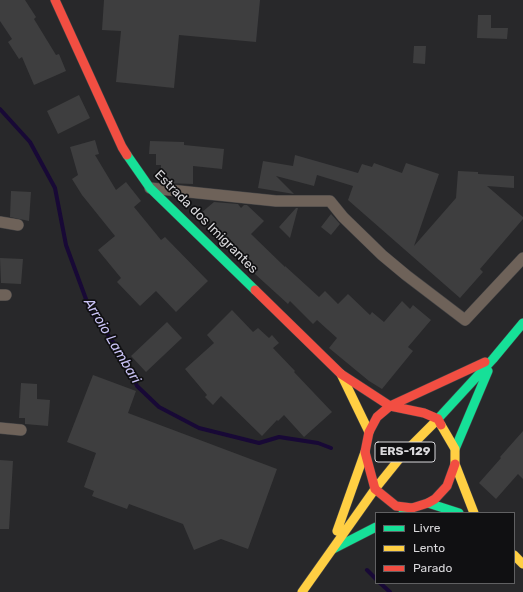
<!DOCTYPE html>
<style>
body{margin:0}
#map{position:relative;width:523px;height:592px;overflow:hidden;background:#28282a;font-family:Rubik,sans-serif}
canvas{display:block}
.legend{position:absolute;left:375px;top:512px;width:140px;height:72px;box-sizing:border-box;background:#101012;border:1px solid #606062;margin:0;padding:5px 7px;list-style:none;font-size:12px;color:#d9d8db}
.legend li{display:flex;align-items:center;gap:8px;height:20px}
.legend b{width:20px;border:1px solid #606062}
</style>
<div id="map">
<canvas width="523" height="592"></canvas>
<ul class="legend">
<li><b style="height:5px;background:#16e098"></b>Livre</li>
<li><b style="height:5px;background:#ffcf43"></b>Lento</li>
<li><b style="height:5px;background:#f24e42"></b>Parado</li>
</ul>
</div>
<script>
const ctx = document.querySelector('canvas').getContext('2d');
ctx.lineJoin = 'round';
function toPath(rows) {
  const path = new Path2D();
  for (const r of rows) {
    path.moveTo(r[0], r[1]);
    for (let i = 2; i < r.length; i += 2) path.lineTo(r[i], r[i + 1]);
  }
  return path;
}
function strokePath(path, color, width, dash) {
  ctx.strokeStyle = color;
  ctx.lineWidth = width;
  ctx.lineCap = dash ? 'butt' : 'round';
  ctx.setLineDash(dash || []);
  ctx.stroke(path);
}
function fill(path, color) {
  ctx.fillStyle = color;
  ctx.fill(path, 'evenodd');
}
function drawText(font, color, halo, rows, align = 'center') {
  ctx.font = font + ' Rubik,sans-serif';
  ctx.lineWidth = 3.5;
  ctx.setLineDash([]);
  ctx.textBaseline = 'middle';
  ctx.strokeStyle = halo;
  ctx.fillStyle = color;
  for (const [text, x, y, turn = 0] of rows) {
    ctx.save();
    ctx.translate(x, y);
    ctx.rotate((+turn || 0) * Math.PI / 180);
    ctx.textAlign = isNaN(turn) ? turn : align;
    if (halo) ctx.strokeText(text, 0, 0);
    ctx.fillText(text, 0, 0);
    ctx.restore();
  }
}
const stream = toPath([
 [0,109,30,142,55,188,66,245,90,310,123,356,137,386,159,407,199,428,259,443,279,437,318,443,331,448],
 [367,570,376,579],
 [380,583,390,592]
]);
const building = toPath([
 [0,0,25,0,36,17,34,19,56,55,59,54,66,71,34,85,22,57,19,59,8,42,12,39,0,21],
 [104,0,260,0,256,42,179,35,174,88,116,82,121,31,102,30],
 [478,15,491,15,491,28,508,28,507,39,477,38],
 [414,46,426,46,425,64,413,63],
 [79,95,90,118,58,134,47,111],
 [95,140,99,154,95,155,116,190,126,182,141,201,134,207,161,240,165,237,208,281,176,312,156,291,140,306,117,282,121,278,98,250,115,236,82,195,72,179,78,175,70,147],
 [150,141,184,142,184,145,224,149,222,169,193,166,193,184,166,183,167,173,161,173,161,165,156,165,156,154,149,154],
 [295,155,358,173,362,164,372,167,374,163,402,173,406,163,439,174,414,246,456,198,458,171,478,172,478,174,514,176,514,188,487,186,523,217,523,219,480,269,483,272,460,298,348,200,353,186,317,175,314,186,276,176,294,194,258,188,263,161,293,166],
 [11,191,31,192,29,221,10,217],
 [214,202,238,204,241,208,244,205,247,205,264,221,251,234,285,267,285,266,319,297,325,291,338,304,348,294,370,315,372,312,384,322,402,301,410,309,413,305,431,320,408,347,413,351,382,389,369,381,329,348,337,338,317,320,313,324,290,301,288,304,255,274,216,233,217,232,201,213],
 [296,208,298,208,290,238,279,227],
 [331,214,340,224,331,235,321,227],
 [0,258,23,259,21,284,1,283],
 [232,310,253,332,258,328,269,338,272,335,279,343,273,348,295,371,294,372,332,412,304,437,284,415,278,421,277,420,262,436,221,396,213,405,205,397,207,395,185,369,214,343,207,335],
 [167,322,182,338,146,372,131,356],
 [93,375,136,391,128,413,277,469,248,549,221,539,194,550,183,524,129,504,127,509,92,496,94,491,84,487,96,453,67,442],
 [21,383,37,384,37,399,50,400,48,426,25,424,25,418,19,418],
 [523,431,523,479,518,474,496,499,479,483,501,458,500,457],
 [0,460,13,461,9,529,0,529]
]);
const street = toPath([
 [150,188,276,201,330,201,343,217,382,255,406,275,465,320,523,258],
 [0,222,18,225],
 [0,295,6,295],
 [0,428,21,430]
]);
const fast = toPath([
 [127,155,150,188,255,290],
 [435,422,493,359,523,323],
 [455,449,488,371],
 [428,503,459,513],
 [403,513,412,508],
 [333,549,376,527]
]);
const slow = toPath([
 [341,374,369,432],
 [441,425,455,449,455,464,474,513],
 [337,531,365,452],
 [514,555,523,564],
 [302,592,375,489,404,453,435,422]
]);
const jam = toPath([
 [55,0,122,147,127,155],
 [255,290,341,374,390,406],
 [390,406,485,362],
 [441,425,438,419,424,413,390,406,377,417,369,432,365,452,375,489,396,506,412,508,428,503,435,499,447,486,455,464]
]);
const shields = [
 [405,452,60]
];
const shieldNames = [
 ["ERS-129",405,452]
];
const streetNames = [
 ["Estrada dos Imigrantes",206,222,45]
];
const waterNames = [
 ["Arroio Lambari",112,341,59]
];
strokePath(stream, '#180936', 4);
fill(building, '#3e3e3f');
strokePath(street, '#444446', 12);
strokePath(fast, '#444446', 10);
strokePath(slow, '#444446', 10);
strokePath(jam, '#444446', 10);
strokePath(street, '#6e6259', 11);
strokePath(fast, '#16e098', 9);
strokePath(slow, '#ffcf43', 9);
strokePath(jam, '#f24e42', 9);
for (const [x, y, w] of shields) {
  const box = new Path2D();
  box.roundRect(x - w / 2, y - 10, w, 20, 3);
  ctx.fillStyle = '#101012';
  ctx.fill(box);
  strokePath(box, '#d9d8db', 1);
}
drawText('bold 12px', '#d9d8db', null, shieldNames);
drawText('13px', '#d9d8db', '#101012', streetNames);
drawText('italic 14px', '#c9c2f5', '#101012', waterNames);
</script>
